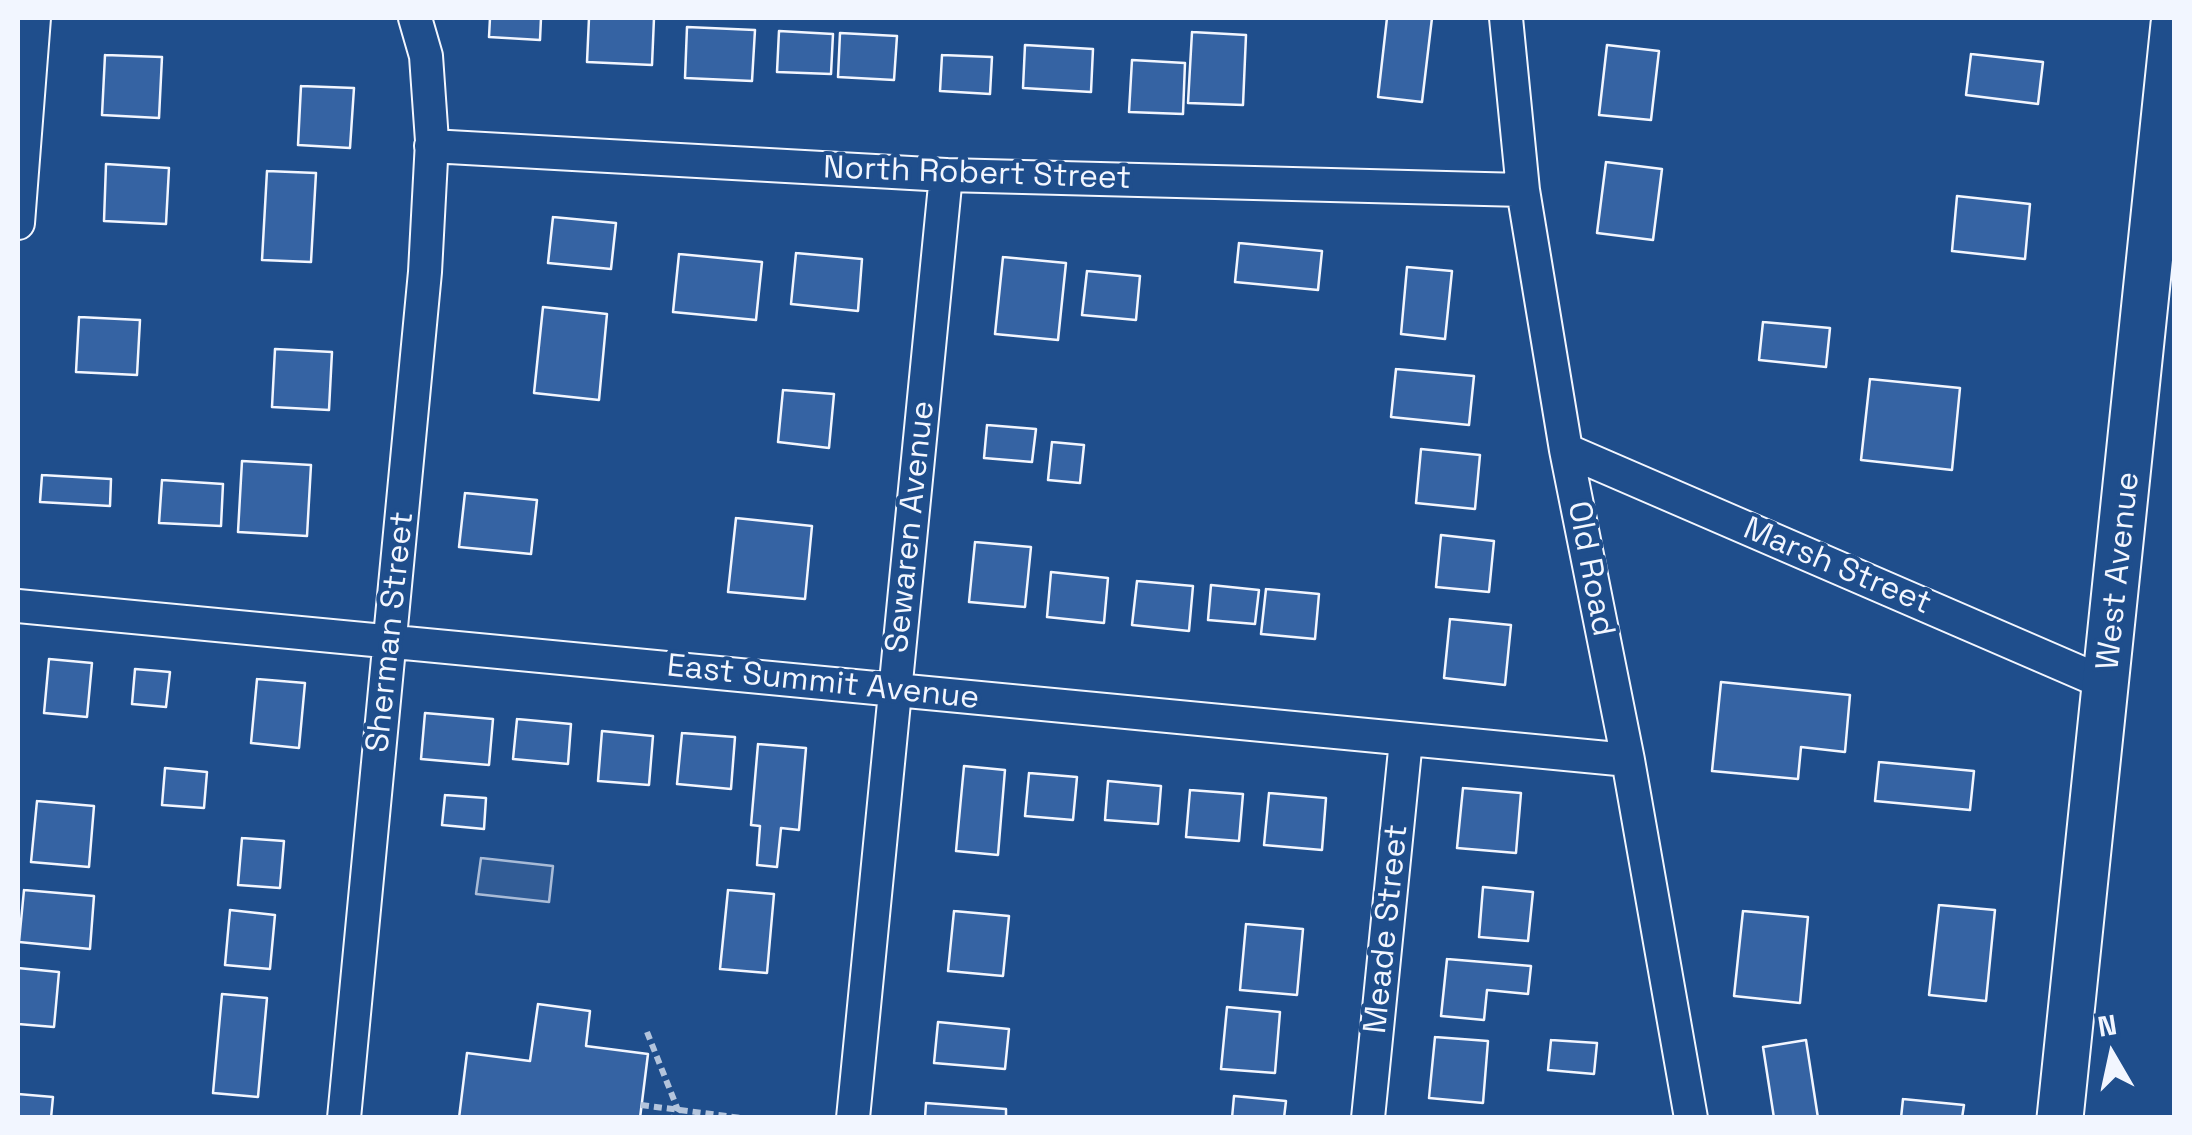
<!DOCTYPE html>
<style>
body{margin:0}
#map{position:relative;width:2192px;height:1135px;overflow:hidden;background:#1f4e8c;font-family:"Space Grotesk",sans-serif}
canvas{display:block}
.frame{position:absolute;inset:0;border:20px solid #f2f6ff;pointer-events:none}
.north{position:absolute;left:2062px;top:1005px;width:100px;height:100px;-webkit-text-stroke:8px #1f4e8c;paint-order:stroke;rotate:351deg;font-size:28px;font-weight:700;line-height:40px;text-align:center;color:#f2f6ff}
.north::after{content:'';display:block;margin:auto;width:35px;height:45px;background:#f2f6ff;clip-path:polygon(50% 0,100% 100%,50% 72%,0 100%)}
</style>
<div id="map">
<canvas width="2192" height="1135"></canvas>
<div class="frame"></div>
<div class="north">N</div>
</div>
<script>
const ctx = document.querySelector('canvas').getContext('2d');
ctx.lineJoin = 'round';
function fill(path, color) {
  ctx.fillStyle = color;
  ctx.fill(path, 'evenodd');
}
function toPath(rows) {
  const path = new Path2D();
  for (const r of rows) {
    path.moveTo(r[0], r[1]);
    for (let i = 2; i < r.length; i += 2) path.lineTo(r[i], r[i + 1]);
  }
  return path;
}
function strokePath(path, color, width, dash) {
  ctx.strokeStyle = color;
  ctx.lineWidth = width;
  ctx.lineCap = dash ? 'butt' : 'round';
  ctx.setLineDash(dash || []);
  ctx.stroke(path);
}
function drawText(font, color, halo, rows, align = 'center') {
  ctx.font = font + ' "Space Grotesk",sans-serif';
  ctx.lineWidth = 8;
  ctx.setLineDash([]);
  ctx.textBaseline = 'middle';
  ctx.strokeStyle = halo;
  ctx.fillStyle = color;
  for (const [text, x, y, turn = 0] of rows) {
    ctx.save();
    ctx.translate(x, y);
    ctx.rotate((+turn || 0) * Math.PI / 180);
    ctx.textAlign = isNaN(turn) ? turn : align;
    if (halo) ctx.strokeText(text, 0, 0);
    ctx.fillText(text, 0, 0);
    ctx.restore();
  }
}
const green = toPath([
 [481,858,553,866,549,902,476,894,481,858]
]);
const building = toPath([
 [490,18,541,18,540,40,489,37,490,18],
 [589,18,654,18,652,65,587,62,589,18],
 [1387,18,1432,18,1422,102,1378,97,1387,18],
 [687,27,755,30,752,81,685,78,687,27],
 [779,31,833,34,831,74,777,72,779,31],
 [1192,32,1246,35,1243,105,1188,103,1192,32],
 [840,33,897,36,894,80,838,77,840,33],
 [1025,45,1093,49,1091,92,1023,88,1025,45],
 [1607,45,1659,51,1651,120,1599,115,1607,45],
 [1971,54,2043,62,2038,104,1966,95,1971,54],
 [105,55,162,57,159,118,102,115,105,55],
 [942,55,992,57,990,94,940,91,942,55],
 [1132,60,1185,63,1183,114,1129,112,1132,60],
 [301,86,354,88,350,148,298,145,301,86],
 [1606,162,1662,169,1653,240,1597,233,1606,162],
 [106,164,169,168,166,224,104,221,106,164],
 [267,171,316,173,311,262,262,260,267,171],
 [1957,196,2030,204,2025,259,1952,251,1957,196],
 [553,217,616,223,611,269,548,263,553,217],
 [1239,243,1322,251,1318,290,1235,282,1239,243],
 [796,253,862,259,858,311,791,304,796,253],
 [679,254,762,262,756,320,673,312,679,254],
 [1003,257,1066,263,1058,340,995,334,1003,257],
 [1407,267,1452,271,1445,339,1401,334,1407,267],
 [1087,271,1140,276,1136,320,1082,315,1087,271],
 [543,307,607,314,599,400,534,393,543,307],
 [79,317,140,320,137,375,76,372,79,317],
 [1763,322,1830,328,1826,367,1759,360,1763,322],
 [275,349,332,352,329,410,272,407,275,349],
 [1396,369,1474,376,1469,425,1391,417,1396,369],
 [1870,379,1960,388,1952,470,1861,460,1870,379],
 [783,390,834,394,829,448,778,442,783,390],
 [987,425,1036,429,1032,462,984,458,987,425],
 [1052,442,1084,445,1080,483,1048,480,1052,442],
 [1421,449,1480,455,1475,509,1416,503,1421,449],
 [242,461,311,465,307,536,238,532,242,461],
 [42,475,111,479,110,506,40,502,42,475],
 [162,480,223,484,221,526,159,523,162,480],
 [465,493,537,500,531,554,459,547,465,493],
 [736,518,812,526,805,599,728,592,736,518],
 [1441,535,1494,541,1489,592,1436,587,1441,535],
 [975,542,1031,547,1025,607,969,602,975,542],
 [1051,572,1108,578,1104,623,1047,617,1051,572],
 [1137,581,1193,586,1189,631,1132,625,1137,581],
 [1211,585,1259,590,1255,624,1208,620,1211,585],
 [1266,589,1319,594,1315,639,1261,634,1266,589],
 [1450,619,1511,625,1505,685,1444,678,1450,619],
 [49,659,92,663,87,717,44,713,49,659],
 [135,669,170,672,166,707,132,704,135,669],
 [257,679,305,683,299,748,251,743,257,679],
 [1721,682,1850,695,1845,752,1801,747,1798,779,1712,771,1721,682],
 [425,713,493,719,489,765,421,759,425,713],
 [517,719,571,724,568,764,513,759,517,719],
 [602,731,653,736,649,785,598,781,602,731],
 [682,733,735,737,731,789,677,784,682,733],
 [758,744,806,748,799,830,781,828,777,867,757,865,760,826,751,825,758,744],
 [1879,762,1974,771,1970,810,1875,801,1879,762],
 [964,766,1005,770,998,855,956,851,964,766],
 [165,768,207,772,204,808,162,805,165,768],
 [1029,773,1077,777,1073,820,1025,816,1029,773],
 [1108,781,1161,786,1158,824,1105,820,1108,781],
 [1463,788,1521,793,1516,853,1457,848,1463,788],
 [1190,790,1243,794,1239,841,1186,837,1190,790],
 [1269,793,1326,798,1322,850,1264,845,1269,793],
 [445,795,486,798,484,829,442,825,445,795],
 [37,801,94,806,89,867,31,862,37,801],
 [242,838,284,841,280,888,238,885,242,838],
 [1483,887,1533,892,1528,941,1479,937,1483,887],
 [24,890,94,896,90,949,19,942,24,890],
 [728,890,774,894,767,973,720,969,728,890],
 [1939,905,1995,910,1986,1001,1929,995,1939,905],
 [230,910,275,915,270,969,225,965,230,910],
 [954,911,1009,916,1003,976,948,971,954,911],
 [1743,911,1808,917,1800,1003,1734,996,1743,911],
 [1246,924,1303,929,1297,995,1240,990,1246,924],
 [1447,959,1531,966,1528,994,1487,990,1484,1020,1441,1016,1447,959],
 [18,968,59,972,54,1027,18,1024,18,968],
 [222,994,267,998,258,1097,213,1093,222,994],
 [538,1004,590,1011,586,1046,648,1054,640,1118,459,1118,467,1053,530,1061,538,1004],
 [1227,1007,1280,1012,1275,1073,1221,1069,1227,1007],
 [938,1022,1009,1029,1005,1069,934,1063,938,1022],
 [1435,1037,1488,1041,1483,1103,1429,1098,1435,1037],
 [1551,1040,1597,1043,1594,1074,1548,1070,1551,1040],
 [1806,1040,1818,1118,1774,1118,1763,1047,1806,1040],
 [18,1094,53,1097,51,1118,18,1118,18,1094],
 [1234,1096,1286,1101,1284,1118,1232,1118,1234,1096],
 [1903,1099,1964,1105,1962,1118,1901,1118,1903,1099],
 [926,1103,1006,1109,1006,1118,925,1118,926,1103]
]);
const path = toPath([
 [647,1032,678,1110,673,1118],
 [641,1105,742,1118]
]);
const street = toPath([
 [1506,18,1523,190,1566,450,1628,760,1691,1118],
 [431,146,946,175,1523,190],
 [18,223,34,18],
 [1566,450,2107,684],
 [18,606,1628,760],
 [344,1118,425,272,432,141,426,56,415,18],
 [853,1118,946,175],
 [1368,1118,1406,740]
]);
const secondary = toPath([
 [2060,1118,2174,24]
]);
const streetNames = [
 ["North Robert Street",977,174,2],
 ["Sewaren Avenue",911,527,-84],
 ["Marsh Street",1837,567,23],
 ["Old Road",1590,569,79],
 ["West Avenue",2119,571,-84],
 ["Sherman Street",391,632,-84],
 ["East Summit Avenue",823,683,6],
 ["Meade Street",1387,929,-84]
];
fill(green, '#305b95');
strokePath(green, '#a8bbd7', 2.5);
fill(building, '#3563a3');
strokePath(building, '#f2f6ff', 2.5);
strokePath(street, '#f2f6ff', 36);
strokePath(secondary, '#f2f6ff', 49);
strokePath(path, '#b3c4dc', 6, [8, 5]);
strokePath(street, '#1f4e8c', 32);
strokePath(secondary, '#1f4e8c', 45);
drawText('32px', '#f2f6ff', '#1f4e8c', streetNames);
</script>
